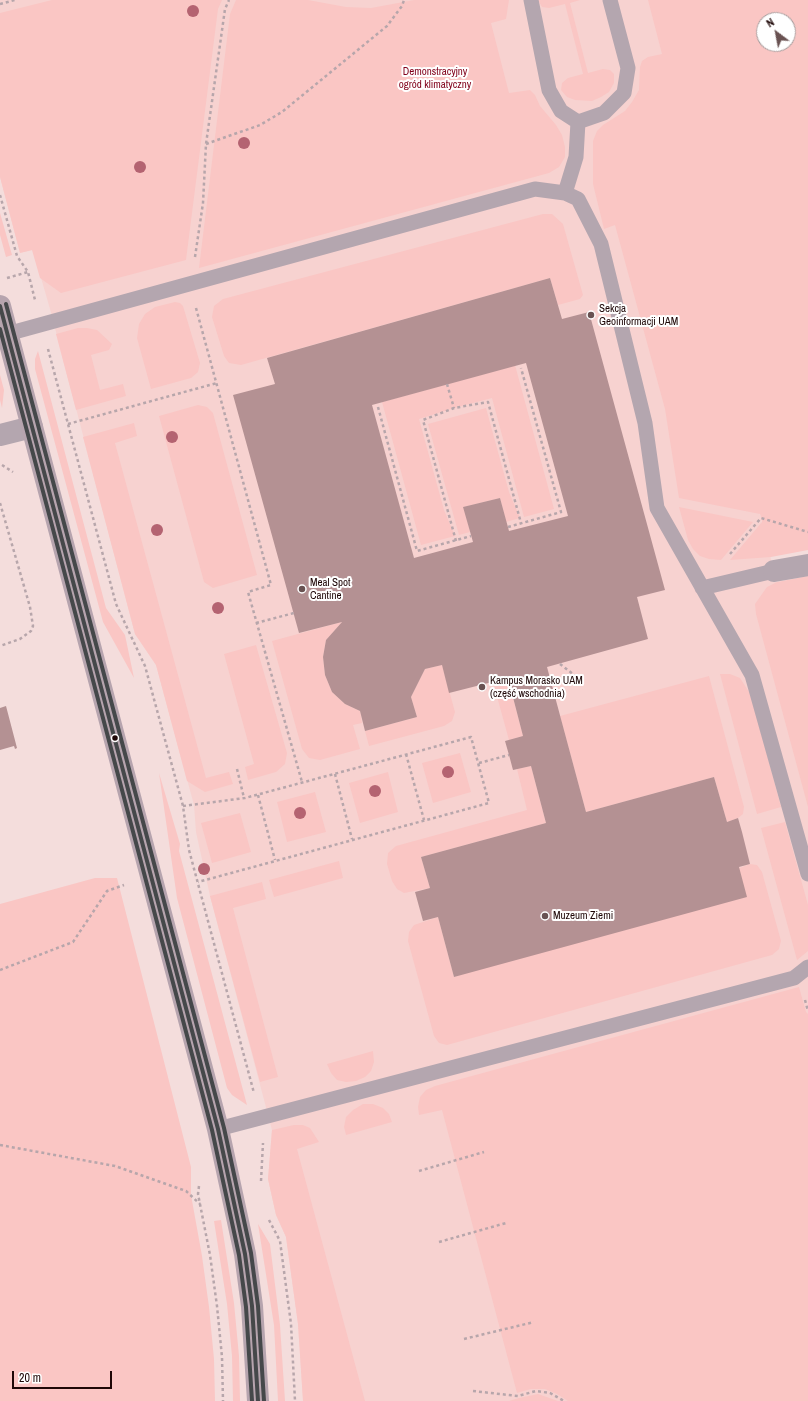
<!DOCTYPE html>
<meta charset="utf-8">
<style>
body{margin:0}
#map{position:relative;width:808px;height:1401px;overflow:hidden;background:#f4dddc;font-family:"Archivo Narrow",sans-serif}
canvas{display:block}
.north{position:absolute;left:756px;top:12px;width:40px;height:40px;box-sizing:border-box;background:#fff;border:1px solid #a59c9c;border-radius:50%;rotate:328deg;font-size:11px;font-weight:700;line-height:16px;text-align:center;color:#1e0707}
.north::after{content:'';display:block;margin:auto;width:14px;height:18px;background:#695252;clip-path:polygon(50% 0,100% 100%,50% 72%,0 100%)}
.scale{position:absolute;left:12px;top:1371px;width:100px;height:18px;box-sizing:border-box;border:2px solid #1e0707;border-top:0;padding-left:5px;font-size:12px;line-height:14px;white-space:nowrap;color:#1e0707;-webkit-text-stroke:3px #fff;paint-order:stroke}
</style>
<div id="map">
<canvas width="808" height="1401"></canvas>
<div class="north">N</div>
<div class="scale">20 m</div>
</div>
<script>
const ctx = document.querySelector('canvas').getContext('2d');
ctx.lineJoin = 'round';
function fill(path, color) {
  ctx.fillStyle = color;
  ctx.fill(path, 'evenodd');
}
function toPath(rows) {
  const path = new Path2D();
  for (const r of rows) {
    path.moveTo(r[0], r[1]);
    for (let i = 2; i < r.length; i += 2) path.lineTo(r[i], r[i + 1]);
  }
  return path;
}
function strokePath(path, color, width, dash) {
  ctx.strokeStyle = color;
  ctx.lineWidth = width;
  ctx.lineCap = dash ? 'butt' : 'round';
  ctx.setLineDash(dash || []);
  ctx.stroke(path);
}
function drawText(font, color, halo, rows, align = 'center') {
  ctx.font = font + ' "Archivo Narrow",sans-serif';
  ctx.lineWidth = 4;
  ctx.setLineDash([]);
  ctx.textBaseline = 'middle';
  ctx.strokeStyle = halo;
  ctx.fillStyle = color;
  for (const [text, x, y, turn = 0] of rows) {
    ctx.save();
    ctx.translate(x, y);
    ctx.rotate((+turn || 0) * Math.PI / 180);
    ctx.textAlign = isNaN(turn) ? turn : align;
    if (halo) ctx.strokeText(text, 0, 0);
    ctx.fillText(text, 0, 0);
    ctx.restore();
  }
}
const built = toPath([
 [0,0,674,0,754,491,808,709,808,1401,303,1401,298,1324,286,1237,276,1215,268,1179,272,1130,210,896,196,832,194,805,156,665,135,634,50,309,33,250,20,253,0,177]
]);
const green = toPath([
 [52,0,222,0,218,9,186,260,61,293,40,278,32,250,20,253,0,177,0,13],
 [236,0,308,0,346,7,371,8,414,0,509,0,506,19,491,23,509,93,530,90,535,95,540,106,556,125,562,135,565,147,565,157,559,167,549,173,199,268,230,14],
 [538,0,580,0,570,3,588,73,603,69,610,70,614,74,614,83,609,92,601,97,592,101,575,100,567,97,561,90,562,83,568,78,583,74,565,4,549,8,542,7],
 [648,0,808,0,808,550,771,557,730,560,762,522,760,514,679,498,665,409,615,225,604,229,593,184,593,141,597,131,603,125,625,111,632,102,639,90,640,67,642,61,648,57,662,54],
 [764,20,788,20,788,44,764,44],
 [0,213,12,255,6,257,0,235],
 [543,214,552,214,563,224,583,295,580,299,558,305,550,278,241,365,229,363,224,356,212,317,214,306,223,299],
 [175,302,180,303,183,306,200,363,198,372,191,378,151,389,137,338,139,324,145,314,155,307],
 [78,328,87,328,97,330,112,344,109,350,91,355,100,390,123,384,126,396,76,410,56,334],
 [38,351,106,608,125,635,134,678,103,622,35,369,35,359],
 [515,365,554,509,524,517,492,398,454,408,419,419,444,510,455,536,421,545,382,402],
 [0,375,4,390,2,408,0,400],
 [198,405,207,407,213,413,257,575,213,588,204,582,159,416],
 [486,408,509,492,520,518,506,522,500,498,464,507,470,532,459,535,428,424],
 [134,423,137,436,115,443,206,778,229,772,233,784,205,792,187,781,156,665,135,634,83,437],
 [679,507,753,522,721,560,709,559,700,556,693,549,688,540],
 [808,576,808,807,756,614,755,604,767,587,777,582],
 [342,622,326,640,323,657,325,675,332,692,345,704,360,711,362,723,353,725,360,749,320,760,309,758,302,749,272,641],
 [256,645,287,753,285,764,276,772,248,780,245,767,254,764,224,654],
 [442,665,455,712,452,721,444,726,369,746,365,731,417,717,411,697,425,669],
 [720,674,730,674,740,678,751,695,781,807,757,814],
 [709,676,744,807,743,814,738,818,727,822,714,777,586,812,560,716],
 [508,678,523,736,509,740,493,682],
 [460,753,471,792,433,803,422,763],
 [531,766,546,823,421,857,430,888,404,893,397,889,392,881,387,864,388,853,396,846,527,810,517,769],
 [388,772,398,812,360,823,349,783],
 [159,773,180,844,179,851,247,1105,232,1095,227,1088,177,898],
 [315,792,326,832,287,842,277,802],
 [240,813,251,852,212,863,201,823],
 [785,822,808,905,808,951,797,960,761,828],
 [339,861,343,878,274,897,269,880],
 [750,864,757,865,762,872,781,941,779,949,772,955,447,1045,439,1043,434,1036,408,941,409,932,414,925,438,917,454,977],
 [95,878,117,878,191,1167,191,1195,202,1256,209,1307,214,1359,215,1401,0,1401,0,904],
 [262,882,266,899,233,908,278,1077,260,1082,210,896],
 [799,987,806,1012,808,1014,808,1401,568,1401,557,1394,545,1389,531,1389,517,1393,442,1110,419,1115,418,1107,420,1097,426,1090,435,1086],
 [373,1051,374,1062,371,1071,365,1077,356,1081,346,1082,337,1080,331,1073,327,1064],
 [363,1104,373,1104,383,1108,389,1114,392,1122,346,1135,344,1127,346,1117,353,1110],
 [294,1125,303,1125,310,1128,319,1142,297,1149,365,1401,303,1401,298,1324,286,1237,276,1215,268,1179,272,1130],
 [221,1220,234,1303,239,1356,240,1401,233,1401,232,1356,227,1304,214,1221],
 [258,1224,270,1244,280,1325,285,1401,278,1401,274,1325],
 [538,1394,558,1401,509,1401,519,1398]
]);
const building = toPath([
 [550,278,562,319,589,312,665,590,637,597,648,639,547,667,586,812,714,777,727,822,738,818,742,832,750,864,739,867,747,897,454,977,438,917,423,921,415,892,430,888,421,857,546,823,531,766,513,770,509,755,505,741,523,736,508,678,449,693,442,665,425,669,411,697,417,717,365,731,360,711,345,704,332,692,325,675,323,657,326,640,342,622,299,633,233,395,275,384,267,358],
 [526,363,568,516,509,531,500,498,463,507,473,542,414,558,372,405],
 [6,706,17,748,15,749,14,746,0,750,0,708]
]);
const path = toPath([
 [0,4,15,0],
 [206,144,260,125,282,112,387,26,402,6,404,0],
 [0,195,17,256,28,272,35,300],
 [195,257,203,203,206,144,225,9,229,0],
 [7,278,28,272],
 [196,308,271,585,248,592,302,782],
 [48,349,116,604,145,666,183,806,189,850,254,1093],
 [447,384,454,408],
 [378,407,417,551,471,536],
 [68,424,217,383],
 [2,465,13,472],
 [0,503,30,607,33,626,31,631,20,639,0,646],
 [508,527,561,512,521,368],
 [456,541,423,420,454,408,488,402,521,523],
 [730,554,761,518,808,532],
 [256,623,294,613],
 [560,664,582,681],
 [406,754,424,820],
 [479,763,509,755],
 [237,769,244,798],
 [335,774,352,839],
 [258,795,275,860],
 [183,806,245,798,471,737,489,803,198,882],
 [0,970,73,942,107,891,124,885],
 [805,1000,808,1011],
 [0,1145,115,1166,186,1191,200,1204],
 [419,1171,484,1152],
 [261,1181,263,1143],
 [199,1186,198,1194,210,1255,217,1306,222,1357,223,1401],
 [269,1220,280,1241,291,1324,295,1401],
 [439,1242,506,1223],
 [464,1339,534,1322],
 [473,1391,518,1396,536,1391,550,1393,564,1401]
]);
const lane = toPath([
 [531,0,549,90,561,111,578,122,604,113,624,93,628,68,610,0],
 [565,193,576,157,578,122],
 [7,334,535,189,565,193,578,199,601,244,645,423,657,508,752,675,808,874],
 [702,588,774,571],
 [218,1129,794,978,808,967]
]);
const street = toPath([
 [0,435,32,427],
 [774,571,808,565]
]);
const secondary = toPath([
 [0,306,218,1129,245,1254,252,1306,258,1401]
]);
const bus1 = toPath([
 [0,306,218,1129,245,1254,252,1306,258,1401]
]);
const bus2 = toPath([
 [0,329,212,1130,239,1255,246,1307,252,1401]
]);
const bus3 = toPath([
 [6,304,224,1128,251,1253,258,1306,264,1401]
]);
const trees = [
 [193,11],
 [244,143],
 [140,167],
 [172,437],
 [157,530],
 [218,608],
 [448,772],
 [375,791],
 [300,813],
 [204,869]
];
const markers = [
 [591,315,4,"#695252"],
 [302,589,4,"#695252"],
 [482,687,4,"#695252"],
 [115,738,3.5,"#1e0707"],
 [545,916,4,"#695252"]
];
const parkNames = [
 ["Demonstracyjny",435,72],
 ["ogród klimatyczny",435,85]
];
const poiNames = [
 ["Sekcja",599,309],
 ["Geoinformacji UAM",599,322],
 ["Meal Spot",310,583],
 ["Cantine",310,596],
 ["Kampus Morasko UAM",490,681],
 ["(część wschodnia)",490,694],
 ["Muzeum Ziemi",553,916]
];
fill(built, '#f7d2d0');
fill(green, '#fac6c4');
fill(building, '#b49193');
strokePath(path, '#b7a6ab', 2.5, [3, 3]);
strokePath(lane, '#b4a6af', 15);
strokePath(street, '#b4a6af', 22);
strokePath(secondary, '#b6a4ae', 22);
strokePath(bus1, '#45484a', 4);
strokePath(bus2, '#45484a', 4);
strokePath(bus3, '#45484a', 4);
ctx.fillStyle = '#b46371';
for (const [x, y] of trees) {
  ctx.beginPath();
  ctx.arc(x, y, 6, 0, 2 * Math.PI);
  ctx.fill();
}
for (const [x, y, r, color] of markers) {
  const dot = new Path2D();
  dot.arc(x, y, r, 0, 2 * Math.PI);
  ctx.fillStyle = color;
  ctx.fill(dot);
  strokePath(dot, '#fff', 1.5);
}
drawText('11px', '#80001a', '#fff', parkNames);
drawText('11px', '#1e0707', '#fff', poiNames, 'left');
</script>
